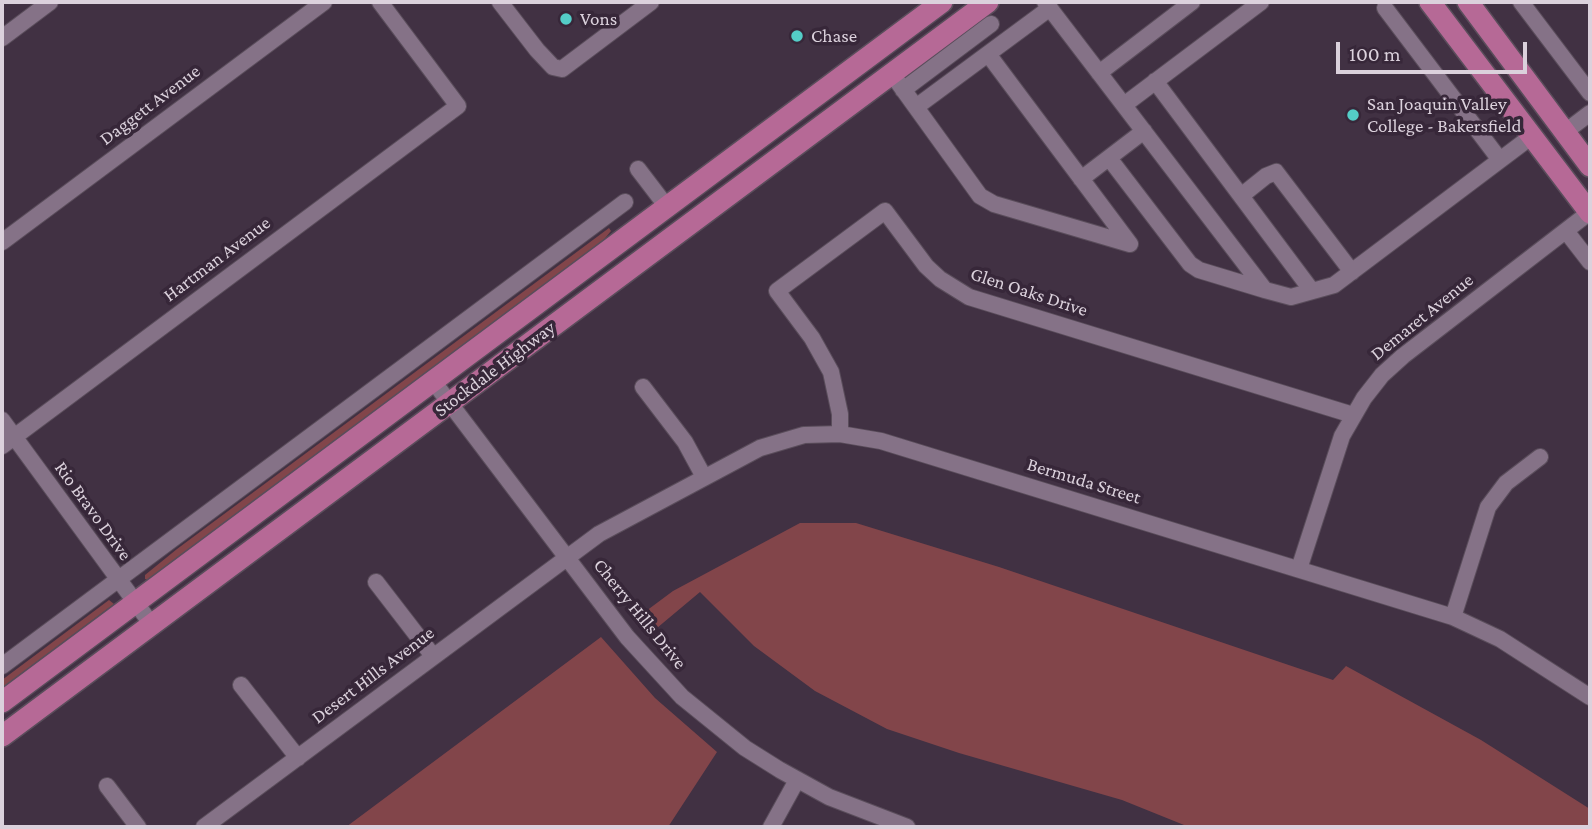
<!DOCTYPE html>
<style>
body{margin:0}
#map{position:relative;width:1592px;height:829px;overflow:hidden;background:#413143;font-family:"Crimson Pro",serif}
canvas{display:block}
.frame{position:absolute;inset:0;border:4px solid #dbd1dc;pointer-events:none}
.scale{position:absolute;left:1336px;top:42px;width:191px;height:32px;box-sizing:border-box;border:4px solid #dbd1dc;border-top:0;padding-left:9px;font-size:21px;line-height:24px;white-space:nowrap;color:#dbd1dc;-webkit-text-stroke:5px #372739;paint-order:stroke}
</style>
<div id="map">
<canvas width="1592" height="829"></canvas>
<div class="frame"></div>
<div class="scale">100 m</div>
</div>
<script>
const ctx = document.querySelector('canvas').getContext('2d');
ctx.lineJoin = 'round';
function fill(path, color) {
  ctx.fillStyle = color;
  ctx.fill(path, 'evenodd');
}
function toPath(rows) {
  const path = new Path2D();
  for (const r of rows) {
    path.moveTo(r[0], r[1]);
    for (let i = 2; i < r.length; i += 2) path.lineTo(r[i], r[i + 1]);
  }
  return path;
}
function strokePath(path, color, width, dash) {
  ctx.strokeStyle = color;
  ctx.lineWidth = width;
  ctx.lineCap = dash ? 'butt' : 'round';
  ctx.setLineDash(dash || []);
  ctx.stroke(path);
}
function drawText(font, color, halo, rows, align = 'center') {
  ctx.font = font + ' "Crimson Pro",serif';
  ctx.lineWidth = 7;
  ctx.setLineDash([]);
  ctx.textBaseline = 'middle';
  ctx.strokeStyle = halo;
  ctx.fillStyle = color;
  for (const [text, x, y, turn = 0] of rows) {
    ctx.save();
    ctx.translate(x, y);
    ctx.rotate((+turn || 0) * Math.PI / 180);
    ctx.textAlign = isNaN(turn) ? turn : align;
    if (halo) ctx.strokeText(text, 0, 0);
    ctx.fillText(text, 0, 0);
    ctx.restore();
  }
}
const green = toPath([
 [609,228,611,231,602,242,148,580,145,579,145,575,177,549],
 [800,523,856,523,999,567,1333,680,1346,666,1481,740,1590,809,1590,827,1189,827,1122,800,959,753,887,729,815,691,754,646,700,592,651,633,638,617,673,591],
 [109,600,114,604,2,688,2,680],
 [601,637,655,698,717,752,668,827,346,827]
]);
const minor = toPath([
 [500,2,537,50,553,67,562,69,651,2],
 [1045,2,1265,290,1291,297,1334,285,1532,136],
 [1521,2,1590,93],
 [1385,8,1500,160],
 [2,38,50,2],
 [1099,73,1192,2],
 [892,74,980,196,994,204,1130,244,988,54],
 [1155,81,1312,291],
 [903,90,991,24],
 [1124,105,1261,2],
 [916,107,1050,8],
 [1565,132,1590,113],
 [1109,158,1190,264,1199,270,1265,290],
 [638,169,667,207],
 [1081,179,1144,131],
 [1241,196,1266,176,1276,172,1352,272],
 [1566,231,1590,262],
 [2,242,324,2],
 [433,381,627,637,682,697,745,748,780,770,829,797,907,827],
 [643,387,685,442,704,477],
 [2,420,152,625],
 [840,434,840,414,831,372,812,338,777,291,885,211,926,266,940,279,969,297,1353,415],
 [2,446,458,106,380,2],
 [1299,569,1342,436,1364,398,1382,375,1403,356,1590,212],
 [376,582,433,656],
 [1453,617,1488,507,1506,483,1540,457],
 [2,666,625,202],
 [241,685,298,758],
 [107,786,138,827],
 [204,827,599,534,760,448,804,435,840,434,881,441,1453,617,1500,639,1590,697],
 [771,827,797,780]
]);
const major = toPath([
 [1430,2,1590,213],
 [1468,2,1590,166],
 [2,702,942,2],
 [2,736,988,2]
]);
const markers = [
 [566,19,7,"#54cdc7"],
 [797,36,7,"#54cdc7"],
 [1353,115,7,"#54cdc7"]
];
const poiNames = [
 ["Vons",580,19],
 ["Chase",811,36],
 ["San Joaquin Valley",1367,104],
 ["College - Bakersfield",1367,126]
];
const streetNames = [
 ["Daggett Avenue",150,105,-37],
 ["Hartman Avenue",217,259,-37],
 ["Glen Oaks Drive",1029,292,18],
 ["Demaret Avenue",1422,317,-39],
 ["Stockdale Highway",495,369,-37],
 ["Bermuda Street",1084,481,17],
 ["Rio Bravo Drive",93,511,54],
 ["Cherry Hills Drive",640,614,51],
 ["Desert Hills Avenue",373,675,-37]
];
fill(green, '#82454a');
strokePath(minor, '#5a4d5b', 18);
strokePath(major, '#5a4d5b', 24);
strokePath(minor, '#857287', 16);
strokePath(major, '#b66996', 21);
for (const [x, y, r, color] of markers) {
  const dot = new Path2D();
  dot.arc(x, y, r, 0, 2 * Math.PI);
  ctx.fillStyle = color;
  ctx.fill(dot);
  strokePath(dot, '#372739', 2.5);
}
drawText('19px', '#dbd1dc', '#372739', poiNames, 'left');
drawText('19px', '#dbd1dc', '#372739', streetNames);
</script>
